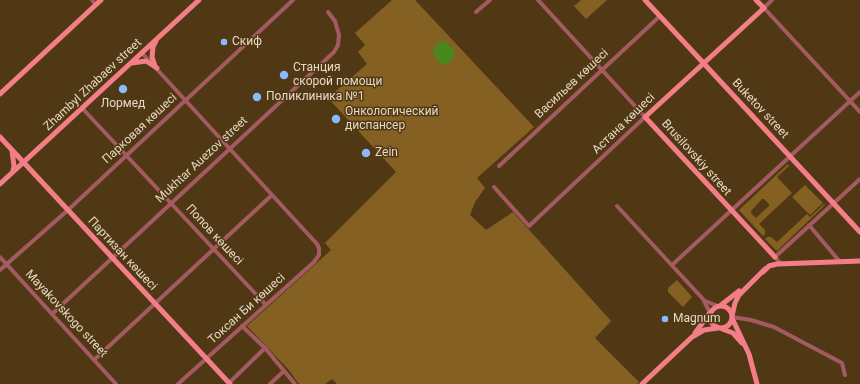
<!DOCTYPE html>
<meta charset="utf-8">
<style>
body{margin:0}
canvas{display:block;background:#503814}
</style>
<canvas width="860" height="384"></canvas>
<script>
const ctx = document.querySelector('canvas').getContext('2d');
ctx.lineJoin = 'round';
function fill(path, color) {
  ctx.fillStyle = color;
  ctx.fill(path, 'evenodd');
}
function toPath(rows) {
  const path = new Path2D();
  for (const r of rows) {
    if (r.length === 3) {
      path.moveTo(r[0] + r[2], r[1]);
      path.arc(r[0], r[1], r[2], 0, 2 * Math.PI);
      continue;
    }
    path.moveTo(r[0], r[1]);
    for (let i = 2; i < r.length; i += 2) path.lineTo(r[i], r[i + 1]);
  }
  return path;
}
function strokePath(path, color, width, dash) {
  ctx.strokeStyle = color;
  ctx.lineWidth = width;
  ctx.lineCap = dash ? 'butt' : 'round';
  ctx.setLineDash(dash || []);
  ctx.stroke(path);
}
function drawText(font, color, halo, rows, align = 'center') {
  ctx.font = font + ' Roboto,sans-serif';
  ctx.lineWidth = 3;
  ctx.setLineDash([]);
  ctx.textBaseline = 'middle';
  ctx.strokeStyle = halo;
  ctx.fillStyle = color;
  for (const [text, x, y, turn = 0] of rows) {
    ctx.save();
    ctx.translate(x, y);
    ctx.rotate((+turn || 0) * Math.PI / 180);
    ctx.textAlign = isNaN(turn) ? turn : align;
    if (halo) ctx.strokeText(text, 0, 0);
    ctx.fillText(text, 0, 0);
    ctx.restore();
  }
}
const green = toPath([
 [392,0,415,0,534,127,477,178,485,188,475,202,470,215,486,230,513,212,611,321,595,338,639,382,637,384,337,384,332,379,325,384,299,384,288,369,247,326,331,250,325,243,396,172,328,98,367,64,358,52,365,45,355,33],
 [581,0,607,0,586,19,574,6],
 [788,164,789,166,777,177,792,193,759,224,765,230,765,234,763,236,739,210],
 [762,199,764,199,769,204,769,206,756,218,751,213,751,211],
 [805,185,823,203,810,215,792,197],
 [824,204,825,205,777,251,765,239,767,237,771,237,777,242,807,214,810,217],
 [677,280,692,297,683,307,668,292,668,288]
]);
const water = toPath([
 [441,41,446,42,455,51,454,54,455,56,447,65,445,64,442,65,433,54,434,52,433,49]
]);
const minor = toPath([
 [92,0,96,5],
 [772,0,764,8,860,112],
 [476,12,490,0],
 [142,53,317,244,319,248,319,255,314,262,178,384],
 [82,108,266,305],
 [499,166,660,16],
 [494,187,529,226,645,117,538,0],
 [617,206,703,299,710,313],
 [809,225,840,262],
 [0,257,116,384],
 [781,264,775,257,860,179],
 [672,265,860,92],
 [0,270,68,210,293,0],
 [705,301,718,306],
 [52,314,334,52,338,45,339,35,335,21,328,12],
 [732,317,751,320,774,327,842,363,845,375],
 [242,326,265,348,295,384],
 [94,360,272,195],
 [229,383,265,348],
 [270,384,284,371]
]);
const major = toPath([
 [645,0,860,232],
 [756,0,764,8,645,117,775,257],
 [132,63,146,61,157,68],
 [155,66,152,57,153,47,156,41],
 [0,94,101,0],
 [0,137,230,384],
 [12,151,14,166,13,171],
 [0,184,199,0],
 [763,272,769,266,777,264,860,261],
 [721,305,739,291],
 [721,317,11],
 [732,316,735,303,739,295,765,269],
 [732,318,749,354,757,384],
 [722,329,733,333,742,343],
 [695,333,709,314],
 [642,384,692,337,704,330,718,328]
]);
const markers = [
 [224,42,4,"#89bafc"],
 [284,75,5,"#89bafc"],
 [123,89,5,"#89bafc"],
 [257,97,5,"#89bafc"],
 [336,119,5,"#89bafc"],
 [366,153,5,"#89bafc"],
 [665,319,4,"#89bafc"]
];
const poiNames = [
 ["Скиф",232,42],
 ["Станция",293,68],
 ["скорой помощи",293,82],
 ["Поликлиника №1",266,97],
 ["Лормед",123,104,"center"],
 ["Онкологический",345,112],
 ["диспансер",345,126],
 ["Zein",375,153],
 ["Magnum",673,319]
];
const streetNames = [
 ["Васильев көшесі",572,84,-43],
 ["Zhambyl Zhabaev street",93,85,-43],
 ["Buketov street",760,109,47],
 ["Астана көшесі",624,124,-44],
 ["Парковая көшесі",140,129,-43],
 ["Brusilovskiy street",696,158,48],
 ["Mukhtar Auezov street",202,160,-43],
 ["Попов көшесі",214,235,47],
 ["Партизан көшесі",122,254,47],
 ["Токсан Би көшесі",247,309,-42],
 ["Mayakovskogo street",66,314,47]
];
fill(green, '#856023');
fill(water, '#48871b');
strokePath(minor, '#a35a60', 4);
strokePath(major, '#f37e88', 5);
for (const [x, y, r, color] of markers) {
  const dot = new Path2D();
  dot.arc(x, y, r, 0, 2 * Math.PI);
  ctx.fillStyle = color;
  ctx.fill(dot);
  strokePath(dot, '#503814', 1.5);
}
drawText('12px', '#e6d8c4', '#503814', poiNames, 'left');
drawText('12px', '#e6d8c4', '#503814', streetNames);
</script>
